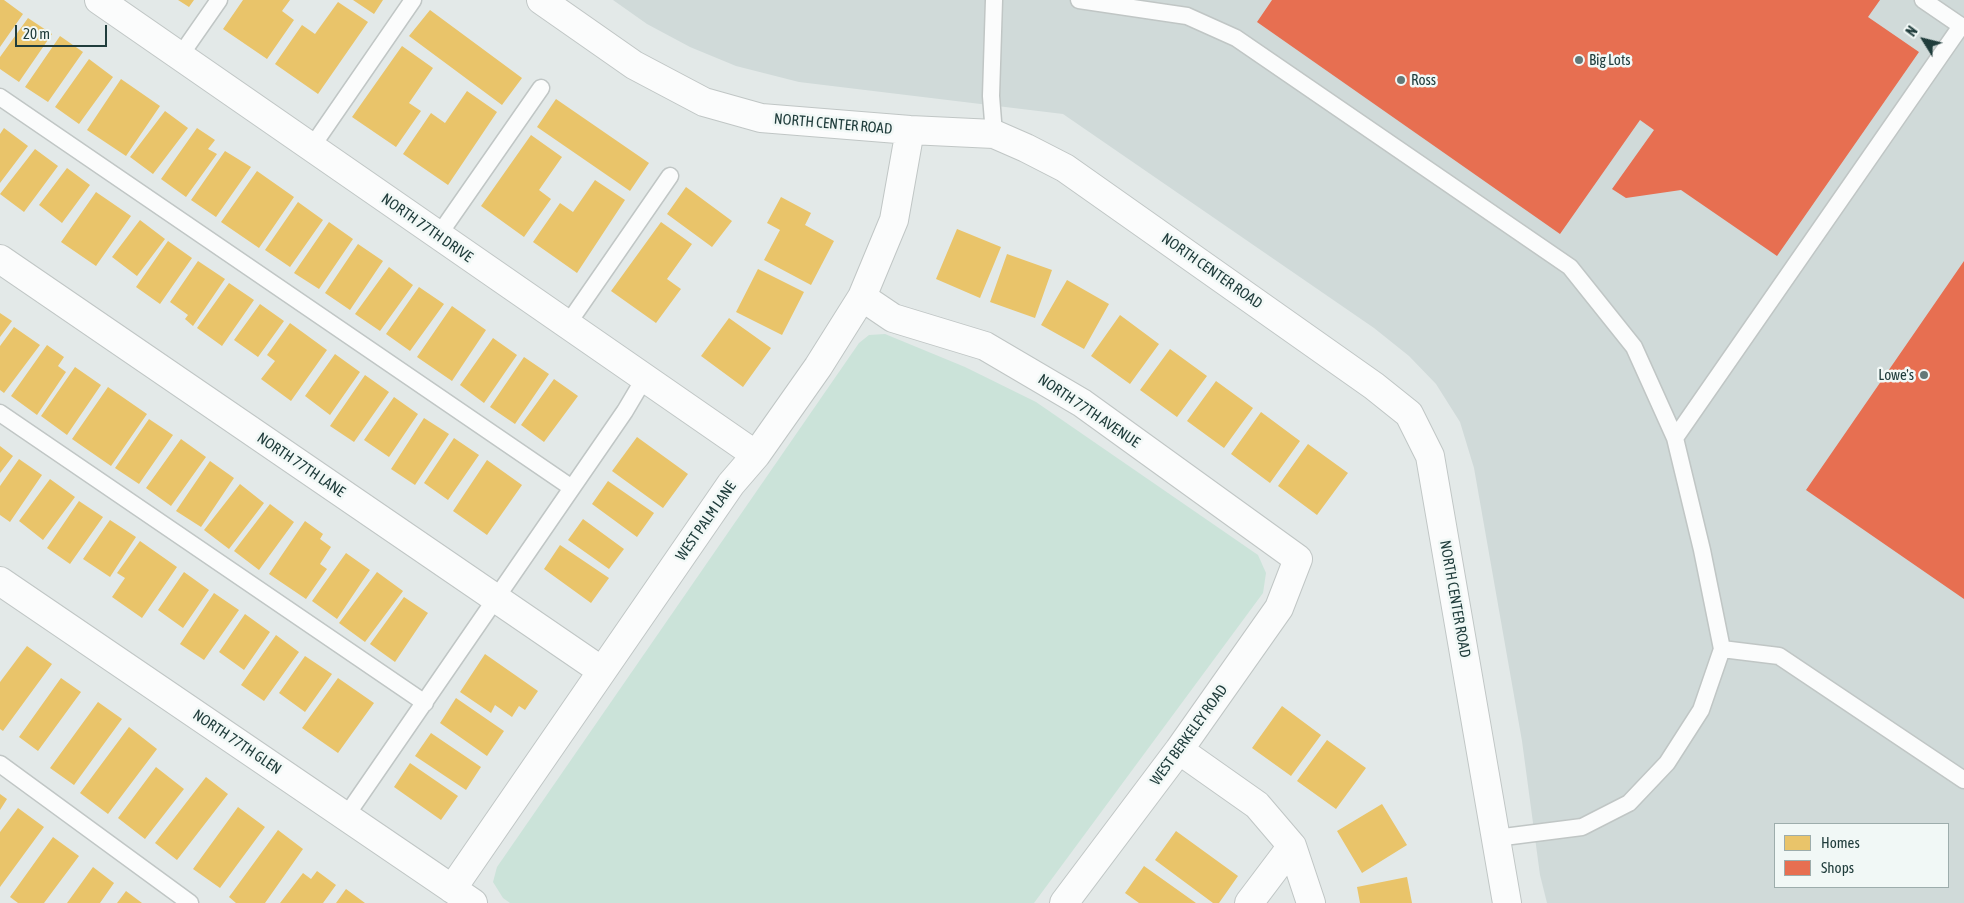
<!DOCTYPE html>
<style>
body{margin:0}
#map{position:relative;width:1964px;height:903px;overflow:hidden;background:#e3e9e8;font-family:"Asap Condensed",sans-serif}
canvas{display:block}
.legend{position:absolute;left:1774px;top:823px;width:175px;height:65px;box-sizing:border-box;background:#f1f8f6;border:1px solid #9dadac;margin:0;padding:6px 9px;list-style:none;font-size:15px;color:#203d3c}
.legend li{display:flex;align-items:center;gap:10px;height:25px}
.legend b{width:25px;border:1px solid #9dadac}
.north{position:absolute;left:1899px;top:15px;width:50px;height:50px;-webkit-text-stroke:4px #f1f8f6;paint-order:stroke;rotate:306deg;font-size:14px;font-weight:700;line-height:20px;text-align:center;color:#203d3c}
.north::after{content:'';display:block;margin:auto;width:18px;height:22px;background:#203d3c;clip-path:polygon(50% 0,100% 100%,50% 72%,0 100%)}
.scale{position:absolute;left:15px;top:25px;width:92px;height:22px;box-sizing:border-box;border:2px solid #203d3c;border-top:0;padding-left:6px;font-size:15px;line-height:18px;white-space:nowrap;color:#203d3c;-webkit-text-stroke:4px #f1f8f6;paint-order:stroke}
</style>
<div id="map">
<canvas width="1964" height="903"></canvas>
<ul class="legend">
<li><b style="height:14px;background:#e9c46a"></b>Homes</li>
<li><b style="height:14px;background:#e76f51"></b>Shops</li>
</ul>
<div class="north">N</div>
<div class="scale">20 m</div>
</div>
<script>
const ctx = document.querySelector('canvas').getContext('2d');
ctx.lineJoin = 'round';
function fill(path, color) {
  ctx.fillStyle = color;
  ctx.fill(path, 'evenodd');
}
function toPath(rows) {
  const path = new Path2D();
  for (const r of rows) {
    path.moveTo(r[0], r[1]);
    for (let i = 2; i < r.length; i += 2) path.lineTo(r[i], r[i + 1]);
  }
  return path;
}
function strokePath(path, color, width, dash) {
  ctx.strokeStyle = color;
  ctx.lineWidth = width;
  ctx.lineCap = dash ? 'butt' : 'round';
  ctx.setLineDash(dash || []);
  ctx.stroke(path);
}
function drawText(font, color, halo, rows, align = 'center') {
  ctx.font = font + ' "Asap Condensed",sans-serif';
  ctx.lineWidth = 5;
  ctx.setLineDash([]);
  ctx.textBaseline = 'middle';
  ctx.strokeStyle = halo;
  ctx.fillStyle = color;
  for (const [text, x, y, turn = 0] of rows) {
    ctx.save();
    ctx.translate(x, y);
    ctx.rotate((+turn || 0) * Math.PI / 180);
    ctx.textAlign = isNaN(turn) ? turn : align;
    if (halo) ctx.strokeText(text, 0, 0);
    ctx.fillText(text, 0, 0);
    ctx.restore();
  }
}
const built = toPath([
 [613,0,1964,0,1964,903,1547,903,1540,875,1522,741,1474,468,1460,422,1436,384,1409,356,1374,328,1063,114,799,82,736,66,690,47,647,24],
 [1775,824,1948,824,1948,887,1775,887]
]);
const green = toPath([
 [885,334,965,367,1036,402,1258,555,1266,573,1263,593,1034,903,510,903,503,898,493,882,497,867,859,343,869,335]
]);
const homes = toPath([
 [0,0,4,0,23,14,0,47],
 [178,0,194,0,189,7],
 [243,0,290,0,282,11,294,20,267,59,223,29],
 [353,0,383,0,374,14],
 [338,2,368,22,318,94,275,64,302,25,315,34],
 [430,10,522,78,502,105,409,36],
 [28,18,52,34,19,82,0,69,0,57],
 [60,36,83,52,48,102,25,87],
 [402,46,433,68,409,103,421,111,396,147,352,117],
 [89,59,113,77,79,124,55,107],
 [121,79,160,106,126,156,87,130],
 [467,91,497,112,448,185,403,154,431,113,445,123],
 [556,99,649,163,630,191,537,127],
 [165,111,188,128,153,174,130,157],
 [4,128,28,146,0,183,0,134],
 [197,128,215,140,208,149,217,154,186,197,161,179],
 [531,135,562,157,539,190,551,199,524,237,481,206],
 [35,149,58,166,24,212,0,194],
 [225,151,251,167,216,217,191,200],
 [67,168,90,185,62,223,39,205],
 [257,171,294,197,259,248,221,222],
 [595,180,625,200,577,273,533,242,560,203,573,212],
 [686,187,732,221,712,247,667,214],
 [96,192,131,216,96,266,61,242],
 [781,197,811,213,805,225,834,241,811,285,764,260,780,230,767,223],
 [298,202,323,220,290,267,265,250],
 [140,220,165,239,137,276,112,257],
 [329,222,353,239,319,289,294,273],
 [661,222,692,244,667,279,681,289,656,323,611,291],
 [957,229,1001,247,980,298,936,279],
 [168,241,192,258,160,304,136,287],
 [358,244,383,261,350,310,325,293],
 [1007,254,1052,270,1035,318,990,302],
 [198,261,225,279,193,326,185,319,188,315,170,302],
 [389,267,413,285,380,331,355,314],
 [758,269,804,292,782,335,736,312],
 [1067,280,1109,304,1084,349,1041,325],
 [229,283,254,300,222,346,197,328],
 [419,287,444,304,410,351,386,334],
 [260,304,284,321,258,357,234,340],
 [452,306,486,330,452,381,417,357],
 [0,313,12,321,0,337],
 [1120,315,1159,344,1130,384,1091,356],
 [729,318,771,348,743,387,701,356],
 [290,323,327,350,291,401,261,379,275,361,267,355],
 [14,327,40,345,4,393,0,390,0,346],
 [493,338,517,355,484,403,460,385],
 [47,345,64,357,58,366,66,372,37,415,11,396],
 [1170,349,1207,376,1177,417,1140,390],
 [335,354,360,372,330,415,305,396],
 [524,357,549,374,515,424,490,407],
 [75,367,101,385,67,435,41,416],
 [365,375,389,392,354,442,330,426],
 [554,379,578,396,544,442,521,425],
 [1216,381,1253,408,1224,448,1187,421],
 [108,387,147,414,111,466,72,439],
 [394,397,418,414,389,457,364,440],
 [1261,412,1300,441,1270,483,1231,454],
 [424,418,449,434,415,485,391,469],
 [149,419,173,435,139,484,115,468],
 [637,437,688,474,663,508,612,471],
 [454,438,479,455,448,500,424,483],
 [181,439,206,457,171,506,146,488],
 [1308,444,1348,473,1317,515,1278,486],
 [0,446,13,456,0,473],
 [19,459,42,475,10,522,0,515,0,486],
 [487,460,522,485,487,535,453,511],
 [210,461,234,478,201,527,176,511],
 [50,479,75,497,43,540,19,521],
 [608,481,654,513,637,537,592,504],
 [240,484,264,503,229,549,204,530],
 [79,501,103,517,70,564,47,548],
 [270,504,294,522,259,570,234,551],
 [583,519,624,549,609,569,568,540],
 [110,520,136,537,110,577,83,559],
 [305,521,323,534,320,539,331,547,320,564,327,569,306,599,269,574],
 [140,541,177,567,142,618,112,597,125,578,117,573],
 [560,545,609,578,591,603,544,569],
 [346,553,370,570,337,619,312,601],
 [184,572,209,590,183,628,158,610],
 [377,572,403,591,365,642,339,623],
 [214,593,239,610,204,660,180,644],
 [404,597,428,613,395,662,370,644],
 [245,614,270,632,244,670,219,652],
 [276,635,299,652,264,701,241,685],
 [27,646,52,664,3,731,0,729,0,682],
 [485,654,538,691,525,710,519,706,512,717,495,705,491,713,460,692],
 [305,656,332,674,305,712,279,693],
 [61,678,81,692,38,751,19,737],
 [338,678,374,703,338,753,302,728],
 [456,698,504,731,487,756,440,723],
 [98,702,122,719,74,785,50,768],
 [1282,706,1321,735,1291,776,1252,748],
 [129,727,157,749,108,814,80,793],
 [431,733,481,767,466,790,415,756],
 [1327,740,1366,768,1336,809,1297,781],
 [410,763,458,796,441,820,394,787],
 [156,767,184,789,145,839,118,818],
 [206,777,228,794,177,860,155,843],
 [0,794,7,799,0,810],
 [1382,804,1407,845,1362,873,1337,831],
 [238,807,265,827,220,888,193,869],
 [18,808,44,827,0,887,0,832],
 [278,830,303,849,265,903,236,903,229,897],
 [1176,831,1238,876,1219,903,1213,903,1155,860],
 [53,837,79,856,44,903,18,903,10,897],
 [1144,866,1196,903,1139,903,1125,893],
 [93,867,114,883,100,903,67,903],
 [317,871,336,885,323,903,280,903,303,873,311,879],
 [1407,877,1412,903,1360,903,1357,887],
 [346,889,365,903,336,903],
 [126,891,142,903,117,903]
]);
const shops = toPath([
 [1272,0,1880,0,1868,17,1919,52,1777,256,1681,190,1626,198,1612,189,1654,130,1640,120,1560,234,1257,22],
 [1964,261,1964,599,1806,490]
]);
const service = toPath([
 [1079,0,1187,16,1236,38,1570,267,1634,347,1675,438,1702,550,1722,649,1701,710,1667,763,1629,803,1582,827,1496,838],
 [1923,0,1964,28],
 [180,56,219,0],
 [0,97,572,488],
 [994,134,991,96,994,0],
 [311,148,413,0],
 [438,236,541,88],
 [567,325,670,176],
 [0,413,425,703],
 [1675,438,1961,26],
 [1722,649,1779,656,1964,780],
 [0,764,190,903],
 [346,816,625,411,644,379]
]);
const minor = toPath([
 [99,0,756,455],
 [541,0,634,65,704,102,761,118,910,130,994,134,1026,148,1065,168,1374,386,1409,414,1430,456,1507,903],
 [0,259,602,671],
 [862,297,893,318,985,346,1082,403,1298,559,1279,608,1179,750,1064,903],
 [0,581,473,903],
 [1179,750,1257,805,1292,846,1311,903],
 [452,889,731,484,756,455,818,367,862,297,894,220,910,130],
 [1249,903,1292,846]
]);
const markers = [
 [1579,60,5,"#647978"],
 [1401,80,5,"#647978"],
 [1924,375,5,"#647978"]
];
const poiNames = [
 ["Big Lots",1589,60],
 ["Ross",1411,80],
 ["Lowe's",1914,375,"right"]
];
const streetNames = [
 ["NORTH CENTER ROAD",833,124,5],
 ["NORTH 77TH DRIVE",427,228,35],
 ["NORTH CENTER ROAD",1212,271,35],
 ["NORTH 77TH AVENUE",1089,411,34],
 ["NORTH 77TH LANE",301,465,34],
 ["WEST PALM LANE",706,521,-55],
 ["NORTH CENTER ROAD",1455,599,80],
 ["WEST BERKELEY ROAD",1189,735,-54],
 ["NORTH 77TH GLEN",237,742,34]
];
fill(built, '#d0dad9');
fill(green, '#cbe3d9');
fill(homes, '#e9c46a');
fill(shops, '#e76f51');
strokePath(service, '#c0c6c5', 19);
strokePath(minor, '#c0c6c5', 30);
strokePath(service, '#fbfcfc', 16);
strokePath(minor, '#fbfcfc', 28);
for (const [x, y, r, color] of markers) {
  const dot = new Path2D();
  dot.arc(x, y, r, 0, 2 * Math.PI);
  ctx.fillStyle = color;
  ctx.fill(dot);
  strokePath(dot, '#f1f8f6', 2);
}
drawText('15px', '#203d3c', '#f1f8f6', poiNames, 'left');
drawText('15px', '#203d3c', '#f1f8f6', streetNames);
</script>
